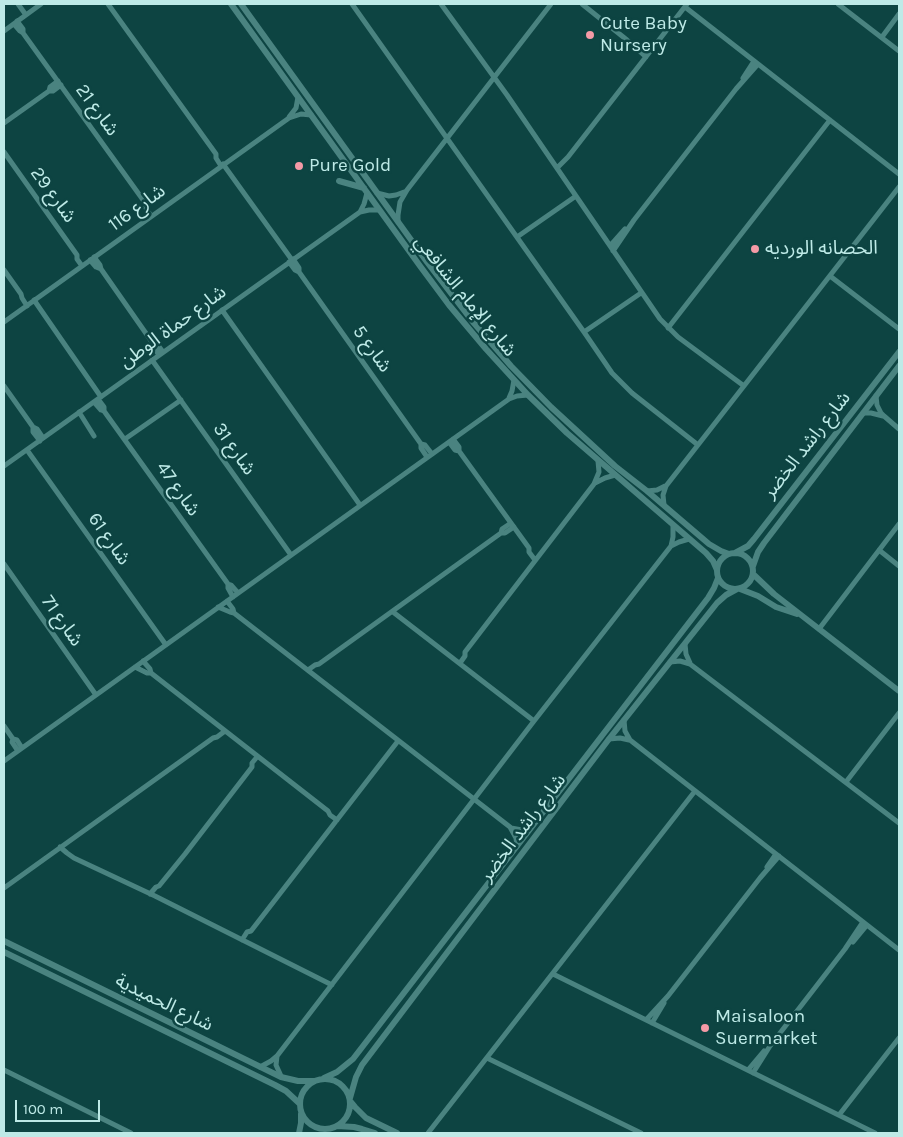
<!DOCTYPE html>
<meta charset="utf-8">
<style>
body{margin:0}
#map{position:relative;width:903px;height:1137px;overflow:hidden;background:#0d4442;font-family:Karla,sans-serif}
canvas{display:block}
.frame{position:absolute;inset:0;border:5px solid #beeae7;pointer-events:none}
.scale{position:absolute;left:15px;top:1100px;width:85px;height:22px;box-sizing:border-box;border:2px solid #beeae7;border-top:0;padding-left:6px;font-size:15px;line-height:18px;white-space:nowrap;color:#beeae7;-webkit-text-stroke:4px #0d4442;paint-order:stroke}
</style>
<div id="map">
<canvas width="903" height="1137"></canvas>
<div class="frame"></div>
<div class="scale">100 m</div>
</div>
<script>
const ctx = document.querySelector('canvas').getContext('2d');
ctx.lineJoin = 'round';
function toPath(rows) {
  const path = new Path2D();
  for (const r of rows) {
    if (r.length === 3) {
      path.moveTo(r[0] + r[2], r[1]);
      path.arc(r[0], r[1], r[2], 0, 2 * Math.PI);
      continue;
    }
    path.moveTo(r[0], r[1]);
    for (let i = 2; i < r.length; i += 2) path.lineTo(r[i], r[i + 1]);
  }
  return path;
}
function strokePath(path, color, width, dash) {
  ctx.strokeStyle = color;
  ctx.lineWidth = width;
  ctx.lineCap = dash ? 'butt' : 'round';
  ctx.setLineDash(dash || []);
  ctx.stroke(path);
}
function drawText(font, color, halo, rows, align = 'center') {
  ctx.font = font + ' Karla,"Noto Sans Arabic",sans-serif';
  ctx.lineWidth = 5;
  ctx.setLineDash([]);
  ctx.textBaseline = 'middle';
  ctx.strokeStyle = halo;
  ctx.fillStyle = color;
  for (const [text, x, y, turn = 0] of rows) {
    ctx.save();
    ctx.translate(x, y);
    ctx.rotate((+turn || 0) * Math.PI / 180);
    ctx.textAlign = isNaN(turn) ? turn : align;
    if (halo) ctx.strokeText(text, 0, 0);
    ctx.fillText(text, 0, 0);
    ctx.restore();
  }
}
const minor = toPath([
 [18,4,26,15],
 [108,4,216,154,216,158,221,166],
 [352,4,584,332,612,373,632,393,698,445],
 [441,4,507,95,660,319,678,337,744,386],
 [582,4,627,40,646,57],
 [838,4,899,51],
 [685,7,899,174],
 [17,21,23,29,23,33,146,204,146,208,151,216],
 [14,24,20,31,23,33],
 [4,31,41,4],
 [882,37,899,14],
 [634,44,648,54],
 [743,78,754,61],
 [49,91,53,91,61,85],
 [289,117,296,108,298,97],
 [4,123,49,91,50,87,58,81],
 [4,152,77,255,77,259,82,266],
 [223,164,292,260],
 [557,168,568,157,687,4],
 [377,193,389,196,396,195,404,192],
 [360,212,369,210,379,210],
 [398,222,398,215,400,202,407,190,551,4],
 [517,237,576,196],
 [610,246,625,229],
 [613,251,634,220,736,89,758,64],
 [94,257,100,265,101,269,152,342,153,346,159,355],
 [293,259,299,268,299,272,421,444,421,448,427,457],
 [90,260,96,267,101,269],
 [289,262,295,270,299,272],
 [4,270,21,294,22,298,27,306],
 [830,276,899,329],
 [34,300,101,397],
 [222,310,360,505],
 [4,322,289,118,301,114,311,115],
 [668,328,830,120],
 [584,332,641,293],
 [152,342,157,344,163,352],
 [152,360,291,555],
 [4,386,33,427,33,432,40,441],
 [876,396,877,405,881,413,884,416,899,429],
 [509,398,512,391,514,380],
 [98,399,104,407,104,411,228,584,231,585,238,593],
 [94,402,101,410,104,411],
 [79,412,94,436],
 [863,413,871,413,883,416],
 [33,427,37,429,43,438],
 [125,439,181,400],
 [453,439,459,447,459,451,529,548,529,552,535,560],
 [449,442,455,450,459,451],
 [421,444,425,445,432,454],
 [27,450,166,645],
 [4,466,360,212,364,204,367,193],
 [595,483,605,478,615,475],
 [647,491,657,490,665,486],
 [664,505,663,495,666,486,899,187],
 [501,533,502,529,511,523],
 [671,546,679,542,689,539],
 [879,550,899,566],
 [4,564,96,695],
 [228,584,228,588,233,597],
 [227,601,233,609,234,613],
 [218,607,230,612,234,613,510,827,516,838,517,846],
 [393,612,534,721],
 [819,629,899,524],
 [685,644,686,654,690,663],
 [143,661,150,669,151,673],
 [670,662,680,661,690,664,899,823],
 [460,663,465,656,465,652,594,484,599,472,598,461],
 [135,667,147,673,151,673,328,811,330,815,337,820],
 [308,670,315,665,319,664,501,533,505,533,514,527],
 [624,720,625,731,630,740,899,950],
 [4,726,13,739,17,740,22,748],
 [13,739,12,742,18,751],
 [609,739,620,738,629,740],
 [4,761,509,399,517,396,528,395],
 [846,782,899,713],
 [511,828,522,830,530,828],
 [60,847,67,853,74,858,155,896,332,985],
 [767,867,776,854],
 [4,888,213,738,217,737,225,731],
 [150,894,156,887,159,886,185,854,252,767,252,763,257,757],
 [242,940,247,932,251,931,398,741],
 [853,942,867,925],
 [553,974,875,1133],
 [646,1020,668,996,760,878,779,856],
 [652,1023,664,1003],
 [277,1056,276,1065,281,1076],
 [487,1058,641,1133],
 [260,1067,271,1061,277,1056,534,721,671,546,673,537,673,525],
 [4,1070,131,1133],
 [748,1070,764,1051],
 [753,1073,770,1046,845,949,863,922],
 [839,1115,899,1038],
 [428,1133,695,791]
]);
const tertiary = toPath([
 [231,4,420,266,449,305,486,349,528,395,567,433,706,553,713,561,717,570],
 [241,4,427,262,473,322,511,366,551,407,615,466,647,491,709,544,721,551,729,554],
 [339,181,364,188],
 [735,571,18],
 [735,553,748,546,754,539,899,352],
 [753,566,758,552,764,543,899,366],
 [753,574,774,594,899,691],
 [740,589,758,596,776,607,797,614],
 [4,941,281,1077,298,1081,314,1081],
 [4,952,275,1085,286,1091,300,1104],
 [324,1078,337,1072,353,1059,708,598,714,588,718,578],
 [325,1104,25],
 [350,1098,356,1077,362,1065,502,880,609,739,717,603,726,595,737,589],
 [350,1101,355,1107,366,1118,397,1133],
 [337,1126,354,1127,362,1129,375,1133],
 [299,1133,301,1123,301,1114]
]);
const markers = [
 [590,35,5,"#f49aa6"],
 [299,166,5,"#f49aa6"],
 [755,249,5,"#f49aa6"],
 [705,1028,5,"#f49aa6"]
];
const poiNames = [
 ["Cute Baby",600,24],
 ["Nursery",600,46],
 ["Pure Gold",309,166],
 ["الحصانه الورديه",765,249],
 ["Maisaloon",715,1017],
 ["Suermarket",715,1039]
];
const streetNames = [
 ["شارع 21",97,110,54],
 ["شارع 29",53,195,54],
 ["شارع 116",137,208,-36],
 ["شارع الإمام الشافعي",465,296,51],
 ["شارع حماة الوطن",173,327,-36],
 ["شارع 5",372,349,55],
 ["شارع راشد الخضر",807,445,-52],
 ["شارع 31",234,449,55],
 ["شارع 47",178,489,55],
 ["شارع 61",109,539,55],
 ["شارع 71",62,621,55],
 ["شارع راشد الخضر",523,828,-53],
 ["شارع الحميدية",164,1003,26]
];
strokePath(minor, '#4a8380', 5);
strokePath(tertiary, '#4a8380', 6);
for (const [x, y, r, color] of markers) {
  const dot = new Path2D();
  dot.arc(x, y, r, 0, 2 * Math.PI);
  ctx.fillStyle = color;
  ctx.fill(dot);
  strokePath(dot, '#0d4442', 2);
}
drawText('19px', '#beeae7', '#0d4442', poiNames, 'left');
drawText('19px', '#beeae7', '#0d4442', streetNames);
</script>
